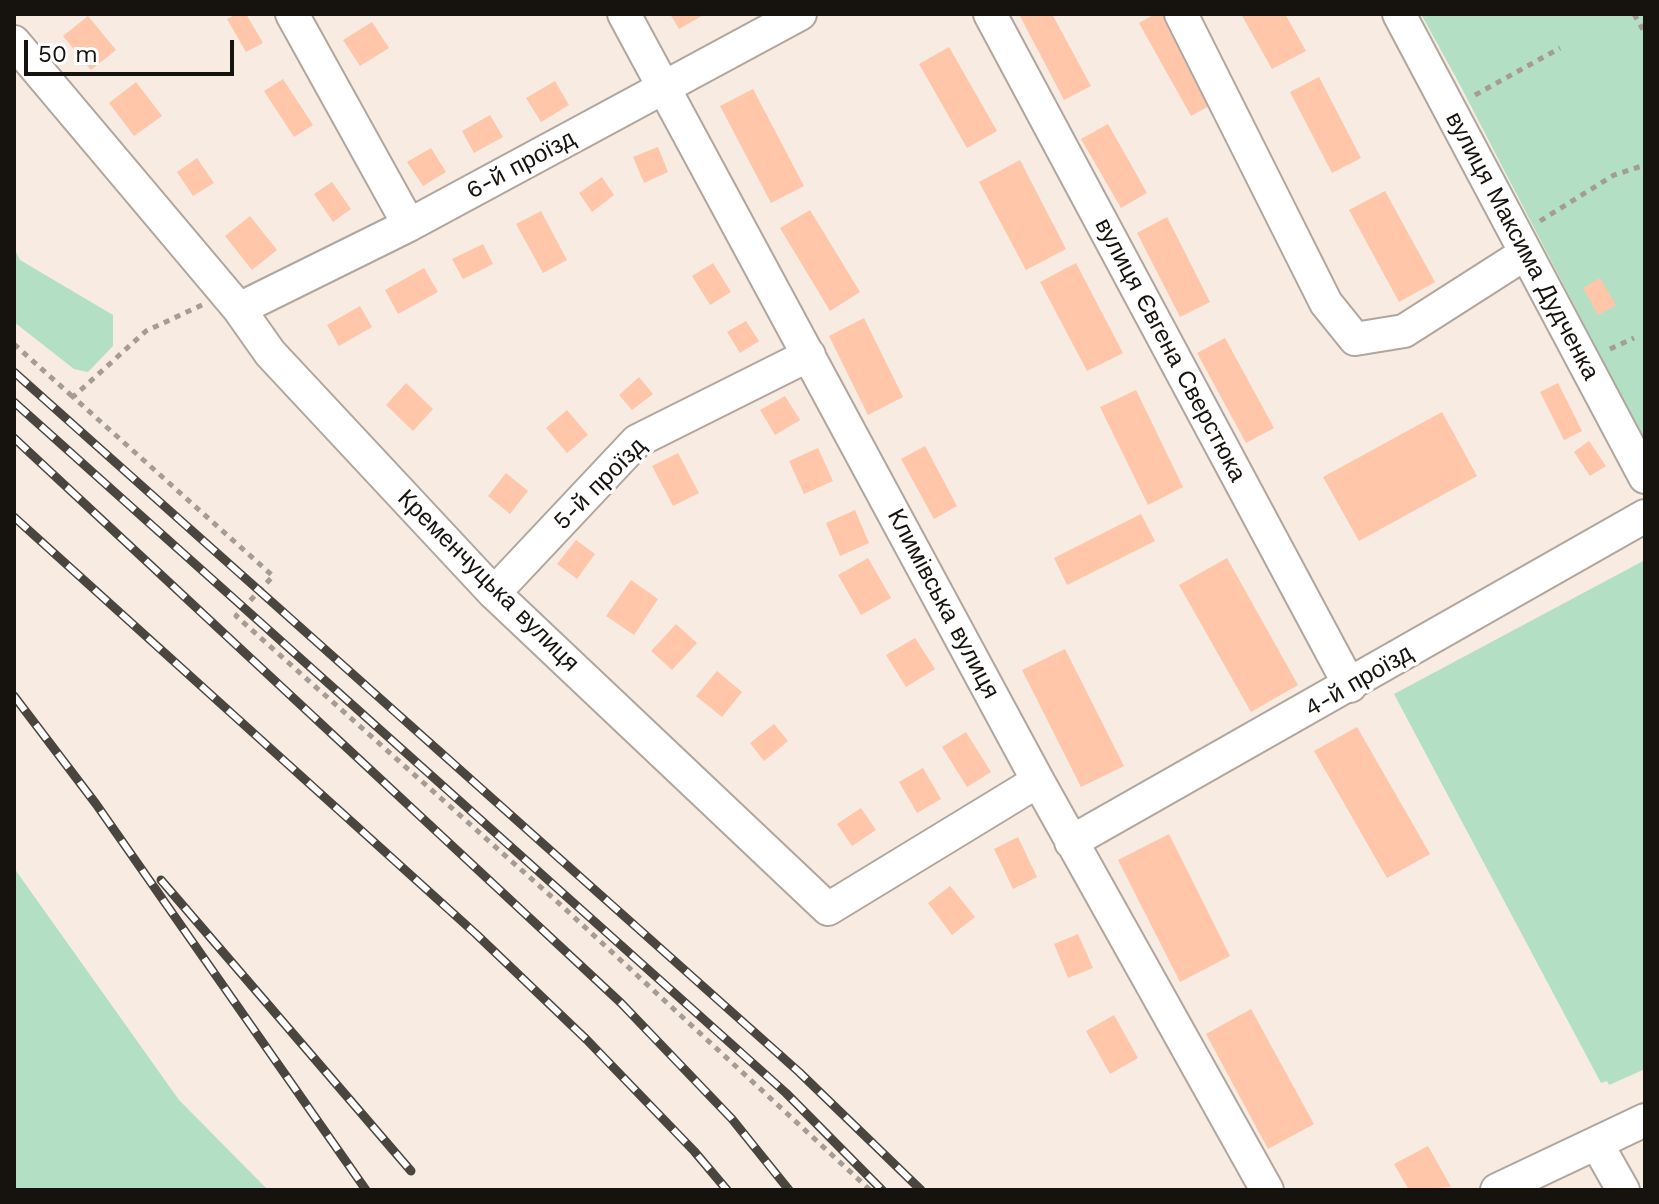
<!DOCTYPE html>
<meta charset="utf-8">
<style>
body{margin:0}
#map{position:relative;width:1659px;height:1204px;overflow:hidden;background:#f7ebe2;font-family:"Work Sans",sans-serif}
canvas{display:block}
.frame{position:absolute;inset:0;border:16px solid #16120e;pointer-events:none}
.scale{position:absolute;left:24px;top:40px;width:210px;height:36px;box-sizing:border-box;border:4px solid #16120e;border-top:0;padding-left:10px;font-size:24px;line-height:28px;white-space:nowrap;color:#16120e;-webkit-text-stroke:6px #fff;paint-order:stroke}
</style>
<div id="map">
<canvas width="1659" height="1204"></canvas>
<div class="frame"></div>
<div class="scale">50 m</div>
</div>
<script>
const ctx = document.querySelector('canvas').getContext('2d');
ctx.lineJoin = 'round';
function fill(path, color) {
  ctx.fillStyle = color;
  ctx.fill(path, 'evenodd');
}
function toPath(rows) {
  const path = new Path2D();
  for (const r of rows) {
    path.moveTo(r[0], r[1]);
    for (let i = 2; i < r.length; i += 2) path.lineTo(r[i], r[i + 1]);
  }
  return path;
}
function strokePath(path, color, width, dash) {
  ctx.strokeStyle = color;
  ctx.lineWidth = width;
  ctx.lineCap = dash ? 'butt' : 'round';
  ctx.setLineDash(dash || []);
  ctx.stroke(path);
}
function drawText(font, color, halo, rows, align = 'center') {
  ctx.font = font + ' "Work Sans",sans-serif';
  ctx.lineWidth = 7;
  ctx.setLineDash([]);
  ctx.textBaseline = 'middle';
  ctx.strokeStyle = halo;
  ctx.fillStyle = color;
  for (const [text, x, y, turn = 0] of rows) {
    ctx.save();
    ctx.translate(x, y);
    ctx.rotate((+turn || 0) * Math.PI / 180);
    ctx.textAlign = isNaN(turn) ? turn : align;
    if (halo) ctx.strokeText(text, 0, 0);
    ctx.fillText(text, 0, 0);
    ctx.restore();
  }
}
const green = toPath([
 [1421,14,1645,14,1645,442,1460,85],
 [14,248,20,260,113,315,113,346,88,372,74,369,14,322],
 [1645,560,1645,1069,1609,1085,1607,1081,1601,1083,1394,694],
 [14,868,179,1100,268,1190,14,1190]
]);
const building = toPath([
 [237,14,246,14,263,43,246,52,227,19],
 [670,14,705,14,679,29],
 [1024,14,1052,14,1091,86,1064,100,1020,16],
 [1155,14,1168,14,1216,102,1191,116,1139,23],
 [1241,14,1285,14,1306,51,1272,69],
 [88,16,116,50,91,70,63,36],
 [372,22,389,48,360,66,343,40],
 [949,47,997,131,967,148,919,64],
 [1319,77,1361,158,1332,173,1290,92],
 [283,79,313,125,294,137,264,91],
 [555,81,569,105,541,122,526,98],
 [136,82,162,116,134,136,109,103],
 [753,89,804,186,771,203,720,106],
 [490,115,503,137,474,153,462,131],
 [1108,124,1147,193,1121,208,1081,139],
 [658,147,668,172,644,183,633,157],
 [431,148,446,172,423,186,407,162],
 [197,158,214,183,193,196,177,172],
 [1020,160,1066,249,1026,270,979,182],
 [602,177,614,195,592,212,579,193],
 [332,182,351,209,333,222,314,194],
 [1385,191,1435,282,1399,302,1349,210],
 [810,210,860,292,830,311,780,228],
 [541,211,567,260,543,273,516,224],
 [250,216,277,250,252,270,225,236],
 [1167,217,1210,302,1180,317,1137,233],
 [483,244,493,264,463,279,452,259],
 [713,263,731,292,710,305,692,276],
 [1076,263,1123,353,1087,371,1040,282],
 [424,268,438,292,398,314,385,290],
 [1600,278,1616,305,1598,315,1583,288],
 [360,306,372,327,339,346,327,325],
 [864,318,903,397,868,415,829,336],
 [746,321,759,341,740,353,727,332],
 [1225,338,1274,428,1246,443,1197,353],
 [639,377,653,394,632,410,619,395],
 [406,383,433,409,413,431,386,405],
 [1558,383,1582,431,1564,440,1540,392],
 [1136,390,1183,487,1148,505,1100,407],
 [785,396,800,420,775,435,760,410],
 [567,410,588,435,567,453,546,428],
 [1442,412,1477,476,1359,541,1323,477],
 [1589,441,1606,466,1590,476,1574,452],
 [925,446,957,506,934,519,901,459],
 [818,448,833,481,804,494,789,461],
 [678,453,699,493,673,506,652,466],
 [506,473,528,491,510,514,488,496],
 [855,510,869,543,840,556,826,523],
 [1141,514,1155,541,1067,585,1054,558],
 [576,540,595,554,577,579,557,564],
 [868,558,891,598,861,615,838,575],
 [1227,558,1298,685,1251,712,1179,585],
 [631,580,658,599,634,635,606,616],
 [676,624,697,643,672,670,651,651],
 [915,638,935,669,906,687,886,655],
 [1065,649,1124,766,1081,787,1022,670],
 [717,671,742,692,722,717,696,696],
 [774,724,788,741,764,761,750,743],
 [1357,727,1430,854,1387,878,1314,751],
 [966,732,991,772,967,787,942,747],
 [923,768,941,799,917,813,899,782],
 [861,808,876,830,852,846,837,824],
 [1169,834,1230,956,1180,982,1118,860],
 [1018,837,1037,877,1013,889,994,849],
 [950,886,975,917,952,935,928,903],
 [1078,934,1093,968,1068,978,1054,944],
 [1251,1009,1314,1124,1268,1149,1206,1034],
 [1114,1015,1138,1058,1110,1074,1086,1031],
 [1428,1146,1451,1187,1409,1190,1394,1164]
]);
const path = toPath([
 [1634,14,1645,33],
 [1475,95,1560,48],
 [1540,221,1614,175,1645,165],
 [202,305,146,331,73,397,273,576,236,616,563,907,870,1190],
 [14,344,73,397],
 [1610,349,1634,338]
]);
const minor = toPath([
 [292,14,409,225],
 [624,14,1038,781,1267,1190],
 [990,14,1350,686],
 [1181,14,1326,303,1355,339,1404,331,1526,253],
 [1399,14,1645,477],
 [14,42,239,309,270,353,494,593,828,909,1038,781],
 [239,309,409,225,800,14],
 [494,593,637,441,809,355],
 [1071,842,1645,516],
 [1597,1144,1623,1190],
 [1497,1190,1645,1120]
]);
const rail = toPath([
 [14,372,799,1072,921,1190],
 [14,402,786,1093,882,1190],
 [14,438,621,1003,732,1119,789,1190],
 [14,517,476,934,587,1040,694,1151,727,1190],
 [14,696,96,804,366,1190],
 [161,880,411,1171]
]);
const streetNames = [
 ["6-й проїзд",521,165,-28],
 ["вулиця Максима Дудченка",1522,246,62],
 ["вулиця Євгена Сверстюка",1170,350,62],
 ["5-й проїзд",600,484,-45],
 ["Кременчуцька вулиця",488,581,45],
 ["Климівська вулиця",943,604,62],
 ["4-й проїзд",1359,681,-30]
];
fill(green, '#b3dfc5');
fill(building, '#ffc6aa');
strokePath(minor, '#b1a69d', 36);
strokePath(path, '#a59c95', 5, [6, 6]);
strokePath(minor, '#fff', 32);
strokePath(rail, '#4b4540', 9);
strokePath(rail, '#fff', 6, [18]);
drawText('24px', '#16120e', '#fff', streetNames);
</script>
